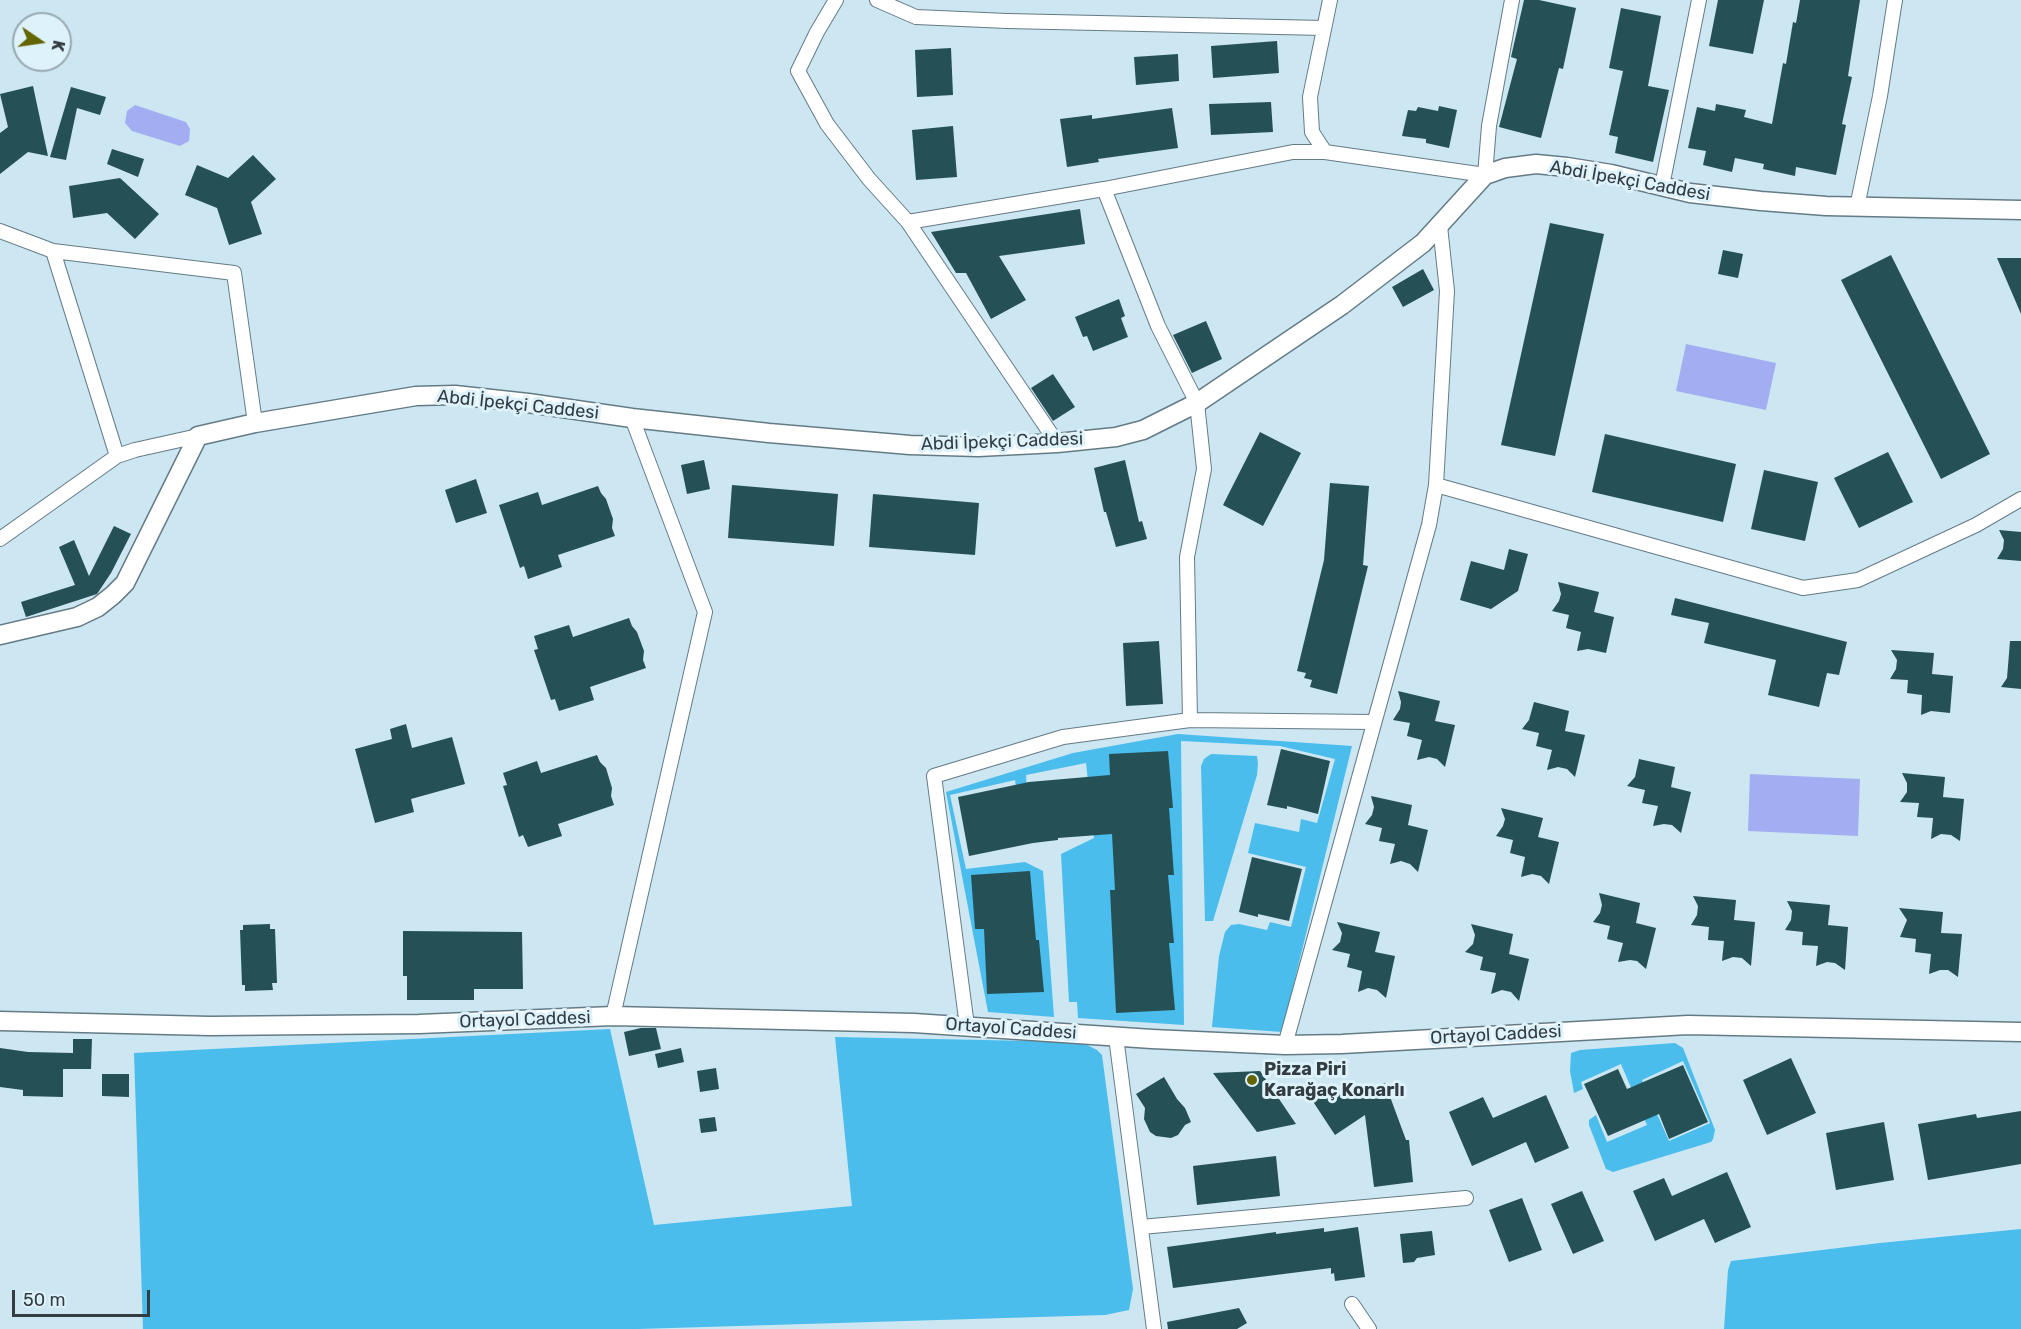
<!DOCTYPE html>
<meta charset="utf-8">
<style>
body{margin:0}
#map{position:relative;width:2021px;height:1329px;overflow:hidden;background:#cce6f2;font-family:Rubik,sans-serif}
canvas{display:block}
.north{position:absolute;left:12px;top:12px;width:60px;height:60px;box-sizing:border-box;background:#def2fc;border:2px solid #99a9b1;border-radius:50%;rotate:103deg;font-size:16px;font-weight:700;line-height:24px;text-align:center;color:#323c41}
.north::after{content:'';display:block;margin:auto;width:21px;height:27px;background:#646500;clip-path:polygon(50% 0,100% 100%,50% 72%,0 100%)}
.scale{position:absolute;left:12px;top:1290px;width:138px;height:27px;box-sizing:border-box;border:3px solid #323c41;border-top:0;padding-left:8px;font-size:18px;line-height:21px;white-space:nowrap;color:#323c41;-webkit-text-stroke:4px #def2fc;paint-order:stroke}
</style>
<div id="map">
<canvas width="2021" height="1329"></canvas>
<div class="north">K</div>
<div class="scale">50 m</div>
</div>
<script>
const ctx = document.querySelector('canvas').getContext('2d');
ctx.lineJoin = 'round';
function fill(path, color) {
  ctx.fillStyle = color;
  ctx.fill(path, 'evenodd');
}
function toPath(rows) {
  const path = new Path2D();
  for (const r of rows) {
    path.moveTo(r[0], r[1]);
    for (let i = 2; i < r.length; i += 2) path.lineTo(r[i], r[i + 1]);
  }
  return path;
}
function strokePath(path, color, width, dash) {
  ctx.strokeStyle = color;
  ctx.lineWidth = width;
  ctx.lineCap = dash ? 'butt' : 'round';
  ctx.setLineDash(dash || []);
  ctx.stroke(path);
}
function drawText(font, color, halo, rows, align = 'center') {
  ctx.font = font + ' Rubik,sans-serif';
  ctx.lineWidth = 6;
  ctx.setLineDash([]);
  ctx.textBaseline = 'middle';
  ctx.strokeStyle = halo;
  ctx.fillStyle = color;
  for (const [text, x, y, turn = 0] of rows) {
    ctx.save();
    ctx.translate(x, y);
    ctx.rotate((+turn || 0) * Math.PI / 180);
    ctx.textAlign = isNaN(turn) ? turn : align;
    if (halo) ctx.strokeText(text, 0, 0);
    ctx.fillText(text, 0, 0);
    ctx.restore();
  }
}
const green = toPath([
 [1178,734,1352,746,1282,1032,1212,1027,1219,956,1225,932,1231,925,1239,924,1267,930,1270,922,1291,927,1306,867,1248,853,1255,823,1299,832,1301,819,1317,823,1335,759,1280,746,1181,741,1184,1025,1078,1018,1077,1002,1069,1002,1061,854,1094,838,1086,763,1026,775,1030,841,1024,843,1015,780,950,795,966,869,1025,862,1043,871,1054,1017,988,1012,946,792,1073,753],
 [1211,754,1257,756,1258,764,1257,775,1213,921,1205,921,1201,766,1204,759],
 [610,1029,654,1225,852,1206,835,1037,1081,1042,1097,1050,1102,1055,1133,1289,1129,1310,1105,1315,638,1329,143,1329,134,1053],
 [1675,1043,1683,1048,1715,1130,1713,1139,1711,1142,1613,1172,1606,1169,1589,1125,1589,1120,1596,1115,1607,1142,1647,1125,1621,1064,1581,1082,1583,1089,1574,1093,1570,1071,1571,1053,1580,1050],
 [1683,1061,1710,1123,1669,1141,1642,1080],
 [2021,1229,2021,1329,1724,1329,1728,1270,1731,1261,1880,1243]
]);
const water = toPath([
 [135,105,186,122,190,129,189,141,180,146,132,131,125,123,127,111],
 [1686,344,1776,363,1766,410,1676,391],
 [1750,774,1860,779,1858,836,1748,831]
]);
const building = toPath([
 [1524,0,1539,0,1576,8,1563,69,1559,68,1541,138,1499,127,1517,59,1511,57],
 [1718,0,1764,0,1753,54,1709,46],
 [1800,0,1860,0,1848,76,1852,77,1842,124,1846,125,1836,175,1796,167,1795,176,1763,169,1764,164,1735,158,1732,172,1703,165,1706,151,1688,148,1697,107,1715,111,1716,104,1746,110,1744,117,1772,124,1783,63,1786,64,1793,22,1796,23],
 [1621,8,1661,16,1648,86,1669,90,1653,162,1615,153,1618,137,1609,135,1623,71,1609,68],
 [1277,41,1279,73,1213,78,1211,46],
 [951,48,953,95,917,97,915,50],
 [1178,54,1179,81,1136,85,1134,57],
 [33,86,48,156,28,152,0,174,0,133,8,127,0,94],
 [71,87,106,97,100,115,77,108,66,160,50,157],
 [1271,102,1273,132,1211,135,1209,104],
 [1439,106,1457,110,1449,148,1426,143,1426,139,1402,136,1408,110,1416,111,1418,107,1438,111],
 [1172,108,1178,148,1098,159,1099,162,1067,167,1060,119,1092,115,1092,119],
 [953,126,957,177,916,180,912,130],
 [112,149,144,159,138,177,107,164],
 [253,155,276,179,251,202,262,234,229,245,217,208,185,195,197,165,228,178],
 [120,178,159,214,135,239,107,213,73,218,69,186],
 [1080,209,1085,244,999,256,1026,300,991,319,966,273,956,273,931,232],
 [1550,223,1604,234,1555,456,1501,445],
 [1723,250,1743,254,1738,278,1718,274],
 [1891,255,1990,454,1941,479,1841,280],
 [1997,258,2021,258,2021,314],
 [1423,269,1434,290,1403,307,1392,287],
 [1119,299,1125,316,1121,318,1128,337,1093,351,1087,336,1083,337,1075,317],
 [1206,321,1222,359,1192,373,1173,335],
 [1053,374,1075,407,1053,421,1031,388],
 [1260,432,1301,453,1263,526,1223,505],
 [1605,434,1736,464,1723,522,1592,492],
 [1888,452,1913,502,1859,528,1834,478],
 [704,460,710,489,687,494,681,465],
 [1125,460,1139,522,1142,521,1147,539,1116,547,1106,512,1104,512,1094,468],
 [1764,470,1818,482,1805,541,1751,529],
 [476,479,487,513,456,523,445,490],
 [1330,483,1369,486,1363,565,1368,566,1337,694,1310,687,1312,680,1304,678,1306,673,1297,671,1324,560],
 [732,485,838,494,834,546,728,538],
 [598,486,601,493,606,499,613,519,612,528,615,536,558,555,562,567,528,579,524,566,520,568,499,505,538,492,542,505],
 [873,494,979,503,975,555,869,547],
 [114,526,131,534,111,573,97,594,26,617,21,602,75,585,59,547,74,540,89,576],
 [1999,530,2021,532,2021,561,1997,559,2003,549,2004,540],
 [1509,549,1528,554,1518,591,1491,609,1460,600,1471,561,1504,570],
 [1558,582,1599,592,1594,612,1614,617,1606,653,1588,649,1577,651,1581,632,1566,628,1569,615,1552,611,1559,601,1561,594],
 [1675,598,1847,642,1839,675,1827,673,1819,707,1768,695,1776,660,1704,643,1709,623,1671,615],
 [629,618,632,626,637,632,644,651,643,660,646,668,590,687,594,700,559,711,555,699,551,700,534,650,538,649,534,636,569,625,573,637],
 [1159,641,1163,704,1126,706,1123,643],
 [2010,641,2021,641,2021,689,2001,687,2007,678],
 [1891,650,1934,653,1932,674,1953,676,1950,713,1931,711,1921,715,1922,695,1907,693,1908,680,1890,679,1896,669,1897,660],
 [1398,691,1440,701,1435,721,1455,725,1445,767,1437,759,1429,757,1417,760,1422,740,1407,736,1410,723,1393,720,1400,709,1401,702],
 [1534,702,1569,711,1565,731,1585,735,1575,777,1567,769,1558,767,1547,770,1552,750,1536,746,1539,733,1522,729,1529,720],
 [406,724,412,748,452,737,465,784,411,799,414,812,375,823,355,749,392,739,390,729],
 [1281,749,1330,761,1318,814,1287,806,1287,809,1267,805],
 [1168,751,1173,808,1169,808,1174,875,1168,875,1174,943,1169,943,1175,1010,1116,1013,1110,890,1115,890,1112,834,1058,838,1058,840,1033,843,969,856,958,797,1029,782,1110,775,1109,754],
 [597,755,600,762,606,768,612,788,611,796,614,805,558,824,562,836,528,847,523,835,519,837,503,786,507,785,503,773,537,761,541,773],
 [1639,759,1675,767,1671,787,1691,792,1681,833,1672,825,1664,824,1653,826,1658,806,1642,803,1645,790,1627,786,1635,777],
 [1902,773,1945,777,1943,797,1964,799,1960,841,1951,835,1941,834,1931,839,1933,818,1917,817,1919,803,1900,802,1907,792,1907,783],
 [1371,796,1412,805,1408,825,1428,830,1418,872,1410,864,1401,861,1390,864,1395,844,1379,841,1382,828,1365,824,1372,815,1374,807],
 [1501,808,1543,818,1538,837,1559,842,1549,884,1541,876,1532,874,1521,877,1525,857,1510,853,1513,840,1496,836,1503,826,1505,819],
 [1252,857,1302,869,1289,921,1258,914,1258,917,1239,912],
 [1030,871,1036,940,1039,940,1044,992,987,994,984,929,975,929,971,875],
 [1599,893,1640,903,1636,923,1656,928,1646,969,1637,961,1630,960,1618,962,1623,943,1607,939,1610,926,1593,922,1600,913,1602,905],
 [1693,896,1736,900,1734,920,1755,922,1751,966,1742,958,1733,957,1722,961,1724,941,1708,940,1709,927,1691,925,1697,915,1698,906],
 [1787,901,1830,905,1828,925,1848,927,1845,970,1835,963,1827,962,1816,966,1818,946,1802,945,1803,932,1785,930,1791,920,1792,911],
 [1899,908,1943,912,1941,933,1962,934,1958,977,1948,970,1940,970,1929,974,1931,954,1915,952,1916,939,1900,937,1907,920],
 [1337,922,1380,932,1375,952,1395,956,1386,998,1377,990,1368,988,1358,992,1362,971,1347,967,1350,954,1332,950,1340,942,1342,933],
 [270,924,270,929,275,929,277,983,272,983,273,990,245,991,245,985,242,985,240,930,243,930,243,925],
 [1471,924,1513,934,1509,954,1529,959,1519,1001,1511,992,1502,990,1491,994,1496,973,1480,970,1483,957,1465,952,1473,944,1475,935],
 [403,931,522,932,523,989,474,989,474,1000,407,1000,407,976,403,976],
 [641,1028,656,1028,661,1049,629,1056,624,1032],
 [73,1039,92,1039,91,1069,63,1069,63,1097,23,1096,23,1090,0,1087,0,1048,28,1052,73,1053],
 [681,1048,684,1062,658,1068,655,1054],
 [1791,1058,1816,1113,1767,1135,1743,1080],
 [1683,1065,1708,1122,1669,1139,1659,1114,1608,1136,1584,1084,1618,1069,1627,1089],
 [716,1068,719,1089,700,1092,697,1071],
 [1260,1071,1277,1096,1296,1124,1257,1132,1213,1073],
 [102,1074,129,1074,129,1097,102,1096],
 [1164,1077,1177,1099,1185,1108,1191,1122,1185,1125,1178,1135,1171,1138,1156,1136,1150,1132,1144,1119,1145,1108,1136,1094],
 [1385,1083,1406,1140,1409,1140,1413,1182,1374,1187,1365,1115,1335,1135,1312,1100,1336,1085,1344,1098],
 [1546,1095,1569,1148,1535,1163,1526,1142,1472,1166,1449,1112,1483,1097,1493,1118],
 [2021,1111,2021,1164,1928,1180,1918,1124,1976,1114,1977,1118],
 [715,1117,717,1131,701,1133,699,1119],
 [1884,1122,1894,1180,1836,1190,1826,1133],
 [1276,1156,1280,1196,1197,1205,1193,1166],
 [1727,1172,1751,1227,1715,1243,1704,1219,1655,1241,1633,1191,1664,1178,1672,1196],
 [1582,1191,1604,1241,1573,1254,1551,1204],
 [1522,1198,1542,1250,1509,1262,1489,1210],
 [1358,1227,1365,1277,1335,1281,1334,1273,1331,1274,1331,1268,1173,1288,1167,1247,1276,1232,1276,1234,1324,1228,1324,1232],
 [1432,1231,1435,1255,1417,1258,1414,1262,1403,1263,1400,1234],
 [1239,1308,1247,1323,1237,1329,1168,1329,1167,1322]
]);
const minor = toPath([
 [836,0,817,32,798,71,827,124,869,179,908,222],
 [877,0,916,17,1007,21,1324,28],
 [1330,0,1310,97,1312,132,1325,152,1485,175,1489,126,1512,0],
 [1662,186,1699,0],
 [1104,189,1293,152,1325,152],
 [1857,207,1880,96,1895,0],
 [0,231,53,251,234,273,255,423],
 [53,251,117,456],
 [1057,443,908,222,1104,189,1158,326,1197,403,1204,469,1187,557,1190,720,1374,722],
 [1436,485,1803,588,1858,580,1976,525,2021,499],
 [0,539,117,456,135,450,198,436],
 [613,1016,705,612,632,418],
 [967,1026,934,776,1063,737,1190,720],
 [1116,1037,1154,1329],
 [1285,1045,1429,525,1436,485,1447,291,1440,226],
 [1141,1227,1466,1198],
 [1352,1304,1369,1329]
]);
const tertiary = toPath([
 [0,635,77,617,98,607,113,595,125,583,198,436,255,423,416,396,455,395,528,403,632,418,769,433,910,445,978,447,1057,443,1116,437,1143,430,1197,403,1342,305,1423,243,1485,175,1505,168,1536,164,1567,167,1611,174,1690,193,1761,201,1826,206,2021,210],
 [0,1021,210,1026,419,1024,613,1016,914,1023,1152,1039,1285,1045,1342,1044,1688,1025,2021,1032]
]);
const markers = [
 [1252,1080,6,"#646500"]
];
const streetNames = [
 ["Abdi İpekçi Caddesi",1630,181,10],
 ["Abdi İpekçi Caddesi",518,405,6],
 ["Abdi İpekçi Caddesi",1002,442,-2],
 ["Ortayol Caddesi",525,1020,-2],
 ["Ortayol Caddesi",1011,1029,4],
 ["Ortayol Caddesi",1496,1035,-3]
];
const poiNames = [
 ["Pizza Piri",1264,1070],
 ["Karağaç Konarlı",1264,1091]
];
fill(green, '#4abded');
fill(water, '#a3aef2');
fill(building, '#255156');
strokePath(minor, '#647b86', 16);
strokePath(tertiary, '#647b86', 21);
strokePath(minor, '#fff', 14);
strokePath(tertiary, '#fff', 18);
for (const [x, y, r, color] of markers) {
  const dot = new Path2D();
  dot.arc(x, y, r, 0, 2 * Math.PI);
  ctx.fillStyle = color;
  ctx.fill(dot);
  strokePath(dot, '#def2fc', 2);
}
drawText('18px', '#323c41', '#def2fc', streetNames);
drawText('bold 18px', '#323c41', '#def2fc', poiNames, 'left');
</script>
